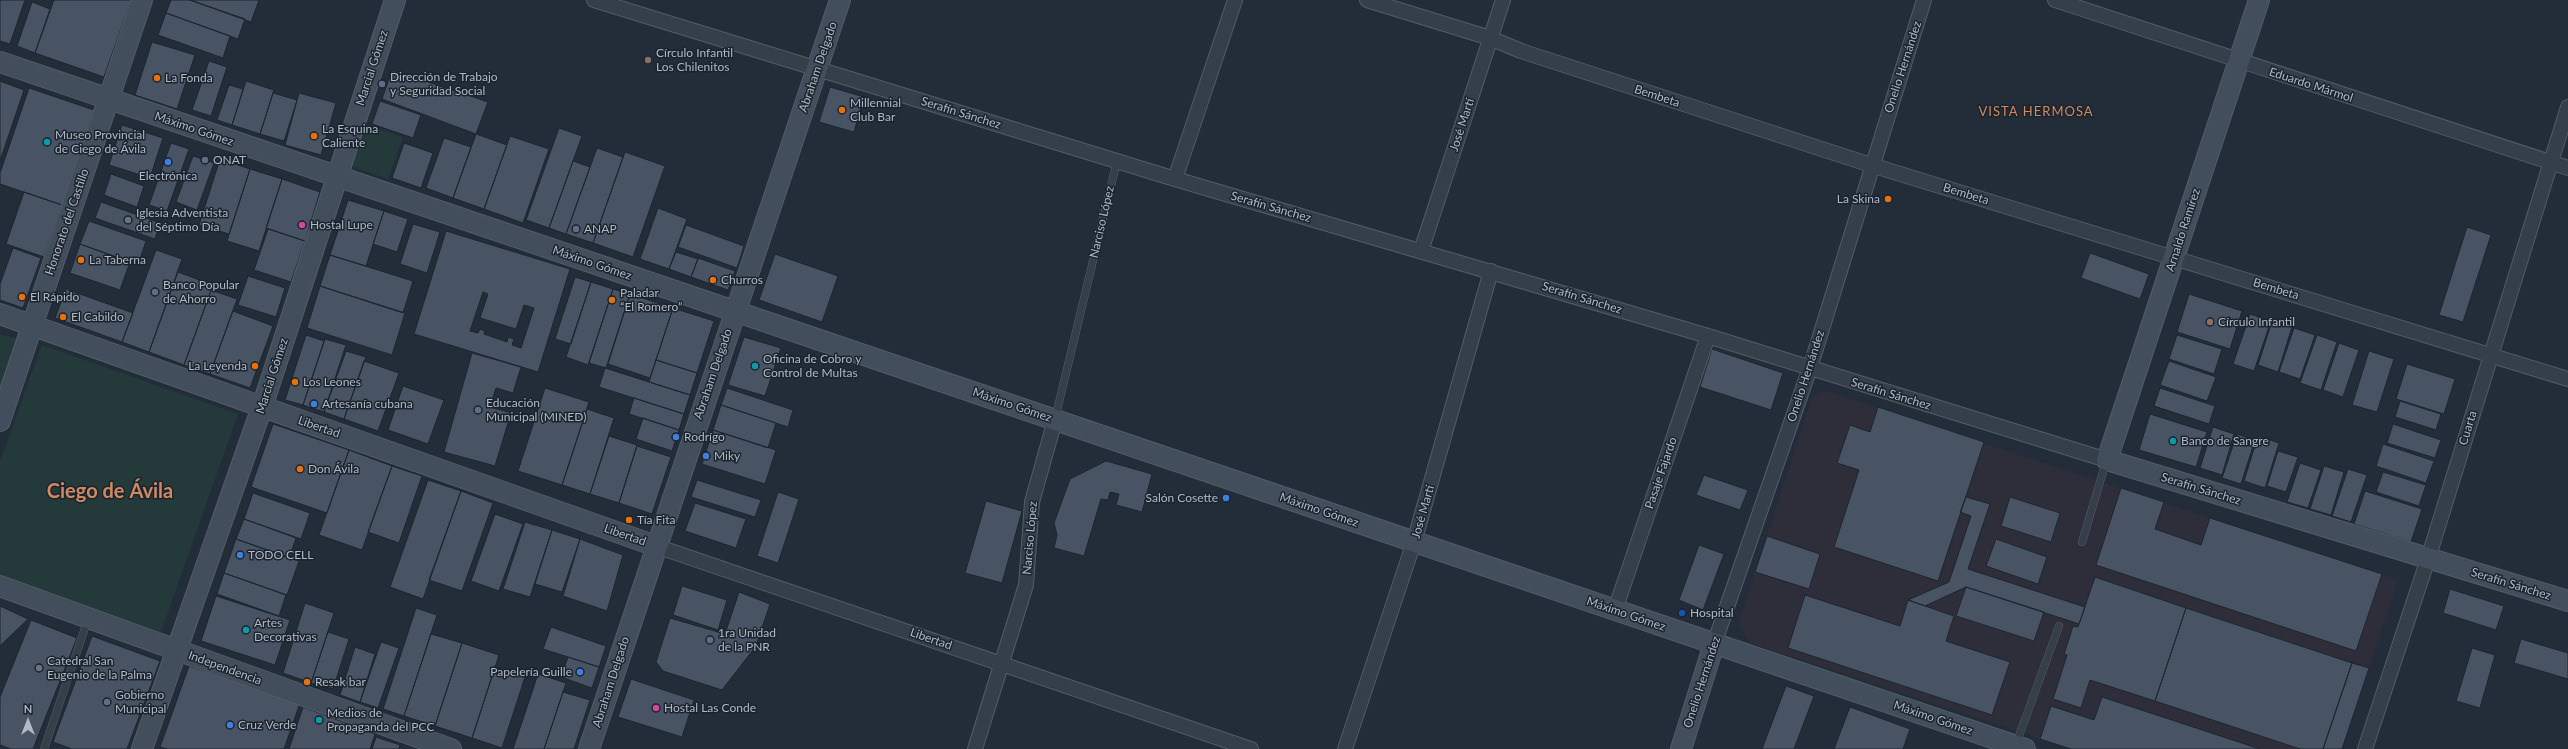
<!DOCTYPE html>
<meta charset="utf-8">
<style>
body{margin:0}
#map{position:relative;width:2568px;height:749px;overflow:hidden;background:#222d39;font-family:Lato,sans-serif}
canvas{display:block}
.north{position:absolute;left:8px;top:701px;width:40px;height:40px;-webkit-text-stroke:3px #1b242e;paint-order:stroke;rotate:0deg;font-size:11px;font-weight:700;line-height:16px;text-align:center;color:#b0b9c5}
.north::after{content:'';display:block;margin:auto;width:14px;height:18px;background:#b0b9c5;clip-path:polygon(50% 0,100% 100%,50% 72%,0 100%)}
</style>
<div id="map">
<canvas width="2568" height="749"></canvas>
<div class="north">N</div>
</div>
<script>
const ctx = document.querySelector('canvas').getContext('2d');
ctx.lineJoin = 'round';
function fill(path, color) {
  ctx.fillStyle = color;
  ctx.fill(path, 'evenodd');
}
function toPath(rows) {
  const path = new Path2D();
  for (const r of rows) {
    path.moveTo(r[0], r[1]);
    for (let i = 2; i < r.length; i += 2) path.lineTo(r[i], r[i + 1]);
  }
  return path;
}
function strokePath(path, color, width, dash) {
  ctx.strokeStyle = color;
  ctx.lineWidth = width;
  ctx.lineCap = dash ? 'butt' : 'round';
  ctx.setLineDash(dash || []);
  ctx.stroke(path);
}
function drawText(font, color, halo, rows, align = 'center') {
  ctx.font = font + ' Lato,sans-serif';
  ctx.lineWidth = 3;
  ctx.setLineDash([]);
  ctx.textBaseline = 'middle';
  ctx.strokeStyle = halo;
  ctx.fillStyle = color;
  for (const [text, x, y, turn = 0] of rows) {
    ctx.save();
    ctx.translate(x, y);
    ctx.rotate((+turn || 0) * Math.PI / 180);
    ctx.textAlign = isNaN(turn) ? turn : align;
    if (halo) ctx.strokeText(text, 0, 0);
    ctx.fillText(text, 0, 0);
    ctx.restore();
  }
}
const medical = toPath([
 [1824,390,2398,580,2342,749,2071,749,1750,643,1738,624,1812,397]
]);
const green = toPath([
 [366,124,403,137,388,179,351,166],
 [0,334,21,340,0,397],
 [42,345,238,414,161,632,0,576,0,461]
]);
const building = toPath([
 [0,0,25,0,10,44,0,41,0,0],
 [54,0,131,0,104,77,35,53,54,0],
 [171,0,190,0,245,19,238,39,166,13,171,0],
 [190,0,259,0,251,22,190,0],
 [32,2,50,9,35,53,17,46,32,2],
 [166,13,230,36,223,58,158,35,166,13],
 [152,42,195,55,177,109,135,95,152,42],
 [209,61,227,67,211,116,192,110,209,61],
 [392,70,488,102,476,134,382,99,392,70],
 [0,81,24,90,0,161,0,81],
 [246,81,274,90,260,134,232,125,246,81],
 [229,85,243,89,232,125,217,120,229,85],
 [830,87,864,97,854,132,819,122,830,87],
 [29,88,94,110,62,205,0,184,0,173,29,88],
 [273,93,297,100,284,141,260,134,273,93],
 [299,93,336,103,321,155,285,145,299,93],
 [380,101,421,115,413,138,372,124,380,101],
 [122,125,163,138,150,178,109,165,122,125],
 [559,128,582,136,549,228,526,220,559,128],
 [476,134,507,145,484,209,453,198,476,134],
 [510,136,549,149,523,223,484,209,510,136],
 [444,138,471,147,453,198,426,188,444,138],
 [171,143,189,149,167,211,149,205,171,143],
 [404,143,433,153,421,188,392,178,404,143],
 [597,148,623,157,593,243,566,234,597,148],
 [625,152,665,166,633,257,593,243,625,152],
 [193,156,214,163,197,210,176,202,193,156],
 [220,159,250,169,229,234,199,225,220,159],
 [573,161,590,167,566,234,549,228,573,161],
 [250,169,282,179,259,251,227,241,250,169],
 [111,174,144,186,137,207,104,195,111,174],
 [282,179,320,192,305,241,266,228,282,179],
 [24,192,62,205,44,257,6,244,24,192],
 [348,200,384,211,366,266,330,255,348,200],
 [101,202,160,223,155,239,95,218,101,202],
 [658,208,687,219,669,269,640,259,658,208],
 [384,211,408,219,397,252,373,244,384,211],
 [89,221,146,241,138,265,80,244,89,221],
 [413,224,440,232,427,273,400,264,413,224],
 [686,225,744,246,737,268,678,247,686,225],
 [2467,227,2491,235,2463,322,2439,315,2467,227],
 [268,229,305,241,291,282,254,270,268,229],
 [446,231,570,269,538,372,414,334,446,231],
 [483,292,488,294,480,318,516,329,524,305,534,308,521,348,512,345,514,339,508,337,507,342,484,334,485,331,480,329,478,333,470,331,483,292],
 [80,244,130,262,120,290,70,273,80,244],
 [13,248,41,258,23,308,0,300,0,284,13,248],
 [156,250,182,259,149,352,122,342,156,250],
 [676,252,698,259,691,277,669,269,676,252],
 [2090,253,2149,274,2140,299,2081,278,2090,253],
 [775,254,838,276,822,322,759,300,775,254],
 [330,255,413,281,403,313,320,286,330,255],
 [698,258,735,271,728,290,691,277,698,258],
 [178,272,213,285,184,365,149,352,178,272],
 [248,276,285,288,276,317,238,305,248,276],
 [575,277,591,282,571,344,555,339,575,277],
 [591,282,613,289,588,365,566,357,591,282],
 [320,286,405,313,392,355,307,328,320,286],
 [66,289,133,313,122,342,55,318,66,289],
 [613,289,630,294,606,368,589,363,613,289],
 [211,290,237,299,210,374,184,365,211,290],
 [630,294,673,308,650,378,608,364,630,294],
 [2189,294,2242,311,2230,349,2177,332,2189,294],
 [673,308,714,321,697,373,656,360,673,308],
 [233,311,273,326,250,388,210,374,233,311],
 [2250,314,2271,321,2254,371,2233,364,2250,314],
 [2272,321,2292,327,2278,372,2258,365,2272,321],
 [2294,328,2315,335,2300,379,2279,372,2294,328],
 [306,335,324,341,303,405,285,400,306,335],
 [2177,335,2222,349,2214,374,2169,359,2177,335],
 [2317,335,2337,342,2321,390,2300,383,2317,335],
 [744,337,781,348,765,396,728,385,744,337],
 [325,339,346,345,324,412,303,405,325,339],
 [2339,343,2359,350,2343,397,2323,390,2339,343],
 [1712,349,1783,373,1771,410,1700,387,1712,349],
 [346,351,366,357,344,419,324,412,346,351],
 [2369,351,2394,359,2377,412,2352,405,2369,351],
 [472,353,521,367,513,393,496,388,490,407,511,413,495,466,444,452,472,353],
 [656,360,697,373,690,395,649,382,656,360],
 [364,361,399,373,378,431,344,419,364,361],
 [2169,361,2216,377,2207,401,2160,385,2169,361],
 [2407,364,2455,379,2444,414,2396,399,2407,364],
 [605,368,690,395,684,414,599,387,605,368],
 [403,386,444,400,428,444,388,430,403,386],
 [545,388,589,402,562,485,518,471,545,388],
 [727,388,793,410,788,427,721,405,727,388],
 [2160,388,2215,406,2209,424,2154,406,2160,388],
 [634,398,684,414,679,430,629,414,634,398],
 [2400,401,2441,414,2436,430,2395,417,2400,401],
 [721,405,776,423,768,448,713,430,721,405],
 [1878,407,1984,442,1938,581,1834,547,1859,470,1837,463,1850,425,1870,432,1878,407],
 [587,409,614,418,590,494,562,485,587,409],
 [2150,414,2207,432,2196,467,2139,450,2150,414],
 [643,418,679,430,672,451,636,439,643,418],
 [273,424,349,450,327,513,251,487,273,424],
 [2393,424,2441,440,2435,458,2387,443,2393,424],
 [2213,427,2234,434,2222,475,2200,468,2213,427],
 [713,430,776,450,765,484,702,464,713,430],
 [2237,434,2255,440,2241,484,2222,478,2237,434],
 [609,436,637,445,619,503,590,494,609,436],
 [2258,436,2279,443,2265,488,2244,481,2258,436],
 [2383,444,2434,461,2426,483,2376,466,2383,444],
 [637,446,671,457,652,514,619,503,637,446],
 [349,450,392,466,362,550,319,535,349,450],
 [2278,451,2298,457,2286,492,2267,486,2278,451],
 [1106,461,1152,474,1142,512,1116,505,1119,494,1110,492,1108,500,1101,499,1084,556,1054,548,1057,535,1054,523,1070,479,1106,461],
 [2300,463,2321,470,2308,508,2287,502,2300,463],
 [392,466,422,476,399,543,368,532,392,466],
 [2324,466,2344,472,2331,515,2310,509,2324,466],
 [2348,469,2367,475,2351,522,2332,516,2348,469],
 [2383,472,2426,485,2419,506,2376,492,2383,472],
 [1704,475,1748,490,1740,510,1696,495,1704,475],
 [428,480,461,491,423,599,390,587,428,480],
 [697,480,761,500,755,517,691,497,697,480],
 [2121,488,2164,502,2155,529,2201,545,2210,518,2382,574,2356,651,2096,565,2121,488],
 [461,491,493,503,462,591,429,580,461,491],
 [2365,491,2422,509,2411,542,2354,524,2365,491],
 [778,492,799,499,778,563,757,556,778,492],
 [253,493,310,513,301,539,244,519,253,493],
 [1966,497,1990,504,1968,569,2085,607,2079,624,1966,587,1925,606,1908,600,1949,582,1971,516,1960,512,1966,497],
 [2010,497,2060,513,2051,542,2001,526,2010,497],
 [986,501,1022,511,1002,583,965,573,986,501],
 [695,503,746,519,736,548,685,531,695,503],
 [495,514,523,524,499,591,471,581,495,514],
 [244,519,296,538,289,558,236,539,244,519],
 [525,522,552,530,530,597,503,589,525,522],
 [552,530,580,539,562,592,535,584,552,530],
 [1767,536,1820,554,1809,589,1755,572,1767,536],
 [236,539,299,561,287,595,224,573,236,539],
 [580,539,623,555,607,611,563,596,580,539],
 [1996,539,2047,557,2038,584,1986,566,1996,539],
 [1699,545,1724,554,1703,610,1679,600,1699,545],
 [224,573,286,595,279,616,217,594,224,573],
 [2095,577,2186,608,2155,701,2090,680,2081,708,2053,699,2067,655,2064,654,2073,626,2078,627,2095,577],
 [682,586,727,600,718,630,673,615,682,586],
 [1966,587,2044,612,2034,641,1956,616,1966,587],
 [2450,589,2504,606,2496,630,2443,613,2450,589],
 [739,592,770,604,756,646,722,690,663,671,656,662,670,618,725,634,739,592],
 [1805,595,1900,626,1908,600,1954,616,1946,641,2010,662,1992,715,1788,648,1805,595],
 [216,596,290,620,275,665,201,641,216,596],
 [305,603,334,613,311,683,283,673,305,603],
 [0,606,28,619,0,646,0,606],
 [416,608,437,615,404,716,383,709,416,608],
 [2186,608,2352,663,2323,749,2300,749,2155,701,2186,608],
 [31,620,77,638,33,749,11,749,0,745,0,697,31,620],
 [551,627,606,646,599,667,543,649,551,627],
 [328,632,349,639,333,689,311,683,328,632],
 [431,634,462,643,435,726,404,716,431,634],
 [92,636,160,661,127,749,72,749,53,742,92,636],
 [2521,639,2568,653,2568,679,2514,663,2521,639],
 [381,642,399,648,378,708,360,702,381,642],
 [462,643,499,655,472,738,435,726,462,643],
 [355,647,375,654,360,702,340,695,355,647],
 [2472,648,2495,655,2480,708,2456,701,2472,648],
 [568,657,599,667,592,688,561,677,568,657],
 [2352,663,2369,668,2342,749,2323,749,2352,663],
 [189,666,300,703,284,749,167,749,160,747,189,666],
 [495,667,525,677,502,748,472,738,495,667],
 [538,674,566,683,544,749,513,749,538,674],
 [631,679,694,700,682,737,618,717,631,679],
 [1786,686,1814,696,1794,749,1762,749,1786,686],
 [563,692,590,700,574,749,544,749,563,692],
 [2102,697,2260,749,2071,749,2040,739,2051,706,2094,720,2102,697],
 [303,707,375,734,370,749,289,749,303,707],
 [1850,707,1910,729,1903,749,1834,749,1850,707],
 [376,737,400,745,399,749,372,749,376,737]
]);
const lane = toPath([
 [1055,419,1117,161],
 [2082,542,2106,462],
 [2016,744,2059,626],
 [44,749,88,619]
]);
const street = toPath([
 [594,0,1175,179,1708,336,2107,460],
 [1367,0,1490,38,1521,51,1871,165,2568,379],
 [2055,0,2568,168],
 [1175,179,1235,0],
 [1421,251,1503,0],
 [656,546,1251,749],
 [1615,610,1708,336],
 [1714,644,1810,368,1924,0],
 [975,749,1026,585,1032,502,1055,420],
 [1345,749,1414,542,1491,271],
 [2365,749,2428,559,2568,107]
]);
const secondary = toPath([
 [2259,0,2107,460,2568,601],
 [0,62,2025,749],
 [0,314,656,546],
 [0,421,142,0],
 [0,586,451,749],
 [142,749,262,407,395,0],
 [589,749,840,0],
 [1681,749,1714,644]
]);
const markers = [
 [648,60,4,"#8d6e63"],
 [157,78,4,"#e8710a"],
 [382,84,4,"#5c6f8a"],
 [842,110,4,"#e8710a"],
 [314,136,4,"#e8710a"],
 [47,142,4,"#0f9aa8"],
 [205,160,4,"#5c6f8a"],
 [168,162,4,"#3f7fe0"],
 [1888,199,4,"#e8710a"],
 [128,220,4,"#6b7280"],
 [302,225,4,"#d1479c"],
 [576,229,4,"#5c6f8a"],
 [81,260,4,"#e8710a"],
 [713,280,4,"#e8710a"],
 [155,292,4,"#5c6f8a"],
 [22,297,4,"#e8710a"],
 [612,300,4,"#e8710a"],
 [63,317,4,"#e8710a"],
 [2210,322,4,"#8d6e63"],
 [255,366,4,"#e8710a"],
 [755,366,4,"#0f9aa8"],
 [295,382,4,"#e8710a"],
 [314,404,4,"#3f7fe0"],
 [478,410,4,"#5c6f8a"],
 [676,437,4,"#3f7fe0"],
 [2173,441,4,"#0f9aa8"],
 [706,456,4,"#3f7fe0"],
 [300,469,4,"#e8710a"],
 [1226,498,4,"#3f7fe0"],
 [629,520,4,"#e8710a"],
 [240,555,4,"#3f7fe0"],
 [1682,613,4,"#1a4fb4"],
 [246,630,4,"#0f9aa8"],
 [710,640,4,"#5c6f8a"],
 [39,668,4,"#6b7280"],
 [580,672,4,"#3f7fe0"],
 [307,682,4,"#e8710a"],
 [107,702,4,"#5c6f8a"],
 [656,708,4,"#d1479c"],
 [319,720,4,"#0f9aa8"],
 [230,725,4,"#3f7fe0"]
];
const poiNames = [
 ["Círculo Infantil",656,53],
 ["Los Chilenitos",656,67],
 ["Dirección de Trabajo",390,77],
 ["y Seguridad Social",390,91],
 ["La Fonda",165,78],
 ["Millennial",850,103],
 ["Club Bar",850,117],
 ["La Esquina",322,129],
 ["Caliente",322,143],
 ["Museo Provincial",55,135],
 ["de Ciego de Ávila",55,149],
 ["ONAT",213,160],
 ["Electrónica",168,176,"center"],
 ["La Skina",1880,199,"right"],
 ["Iglesia Adventista",136,213],
 ["del Séptimo Día",136,227],
 ["Hostal Lupe",310,225],
 ["ANAP",584,229],
 ["La Taberna",89,260],
 ["Churros",721,280],
 ["Banco Popular",163,285],
 ["de Ahorro",163,299],
 ["Paladar",620,293],
 ["“El Romero”",620,307],
 ["El Rápido",30,297],
 ["El Cabildo",71,317],
 ["Círculo Infantil",2218,322],
 ["Oficina de Cobro y",763,359],
 ["Control de Multas",763,373],
 ["La Leyenda",247,366,"right"],
 ["Los Leones",303,382],
 ["Educación",486,403],
 ["Municipal (MINED)",486,417],
 ["Artesanía cubana",322,404],
 ["Rodrígo",684,437],
 ["Banco de Sangre",2181,441],
 ["Miky",714,456],
 ["Don Ávila",308,469],
 ["Salón Cosette",1218,498,"right"],
 ["Tía Fita",637,520],
 ["TODO CELL",248,555],
 ["Hospital",1690,613],
 ["Artes",254,623],
 ["Decorativas",254,637],
 ["1ra Unidad",718,633],
 ["de la PNR",718,647],
 ["Catedral San",47,661],
 ["Eugenio de la Palma",47,675],
 ["Papelería Guille",572,672,"right"],
 ["Resak bar",315,682],
 ["Gobierno",115,695],
 ["Municipal",115,709],
 ["Hostal Las Conde",664,708],
 ["Medios de",327,713],
 ["Propaganda del PCC",327,727],
 ["Cruz Verde",238,725]
];
const streetNames = [
 ["Abraham Delgado",818,67,-71],
 ["Onelio Hernández",1903,67,-72],
 ["Marcial Gómez",372,68,-72],
 ["Eduardo Mármol",2311,85,18],
 ["Bembeta",1657,96,18],
 ["Serafín Sánchez",961,113,17],
 ["José Martí",1462,125,-72],
 ["Máximo Gómez",194,129,19],
 ["Bembeta",1966,194,17],
 ["Serafín Sánchez",1271,207,16],
 ["Honorato del Castillo",67,222,-71],
 ["Narciso López",1102,222,-77],
 ["Arnaldo Ramírez",2183,230,-72],
 ["Máximo Gómez",592,263,19],
 ["Bembeta",2276,289,17],
 ["Serafín Sánchez",1582,298,17],
 ["Abraham Delgado",713,374,-71],
 ["Marcial Gómez",272,376,-72],
 ["Onelio Hernández",1806,376,-72],
 ["Serafín Sánchez",1891,394,17],
 ["Máximo Gómez",1012,405,19],
 ["Libertad",319,427,19],
 ["Cuarta",2468,428,-73],
 ["Pasaje Fajardo",1661,473,-71],
 ["Serafín Sánchez",2201,489,17],
 ["Máximo Gómez",1319,510,19],
 ["José Martí",1423,512,-74],
 ["Libertad",625,535,19],
 ["Narciso López",1030,538,-85],
 ["Serafín Sánchez",2511,584,17],
 ["Máximo Gómez",1626,614,19],
 ["Libertad",931,639,19],
 ["Independencia",225,668,20],
 ["Abraham Delgado",611,682,-72],
 ["Onelio Hernández",1702,682,-72],
 ["Máximo Gómez",1933,718,19]
];
const neighbourhoodNames = [
 ["VISTA HERMOSA",2036,112]
];
const townNames = [
 ["Ciego de Ávila",110,492]
];
fill(medical, '#2e2d3a');
fill(green, '#24393a');
fill(building, '#485463');
strokePath(building, '#1d2630', 1);
strokePath(lane, '#535c67', 8);
strokePath(street, '#535c67', 16);
strokePath(secondary, '#535c67', 22);
strokePath(lane, '#353f49', 7);
strokePath(street, '#353f49', 14);
strokePath(secondary, '#434e5c', 20);
for (const [x, y, r, color] of markers) {
  const dot = new Path2D();
  dot.arc(x, y, r, 0, 2 * Math.PI);
  ctx.fillStyle = color;
  ctx.fill(dot);
  strokePath(dot, '#1b242e', 1.5);
}
drawText('12px', '#b0b9c5', '#1b242e', poiNames, 'left');
drawText('12px', '#b0b9c5', '#1b242e', streetNames);
ctx.letterSpacing = '1px';
drawText('13px', '#d18a5f', '#1b242e', neighbourhoodNames);
ctx.letterSpacing = '0px';
drawText('bold 20px', '#d18a5f', '#1b242e', townNames);
</script>
